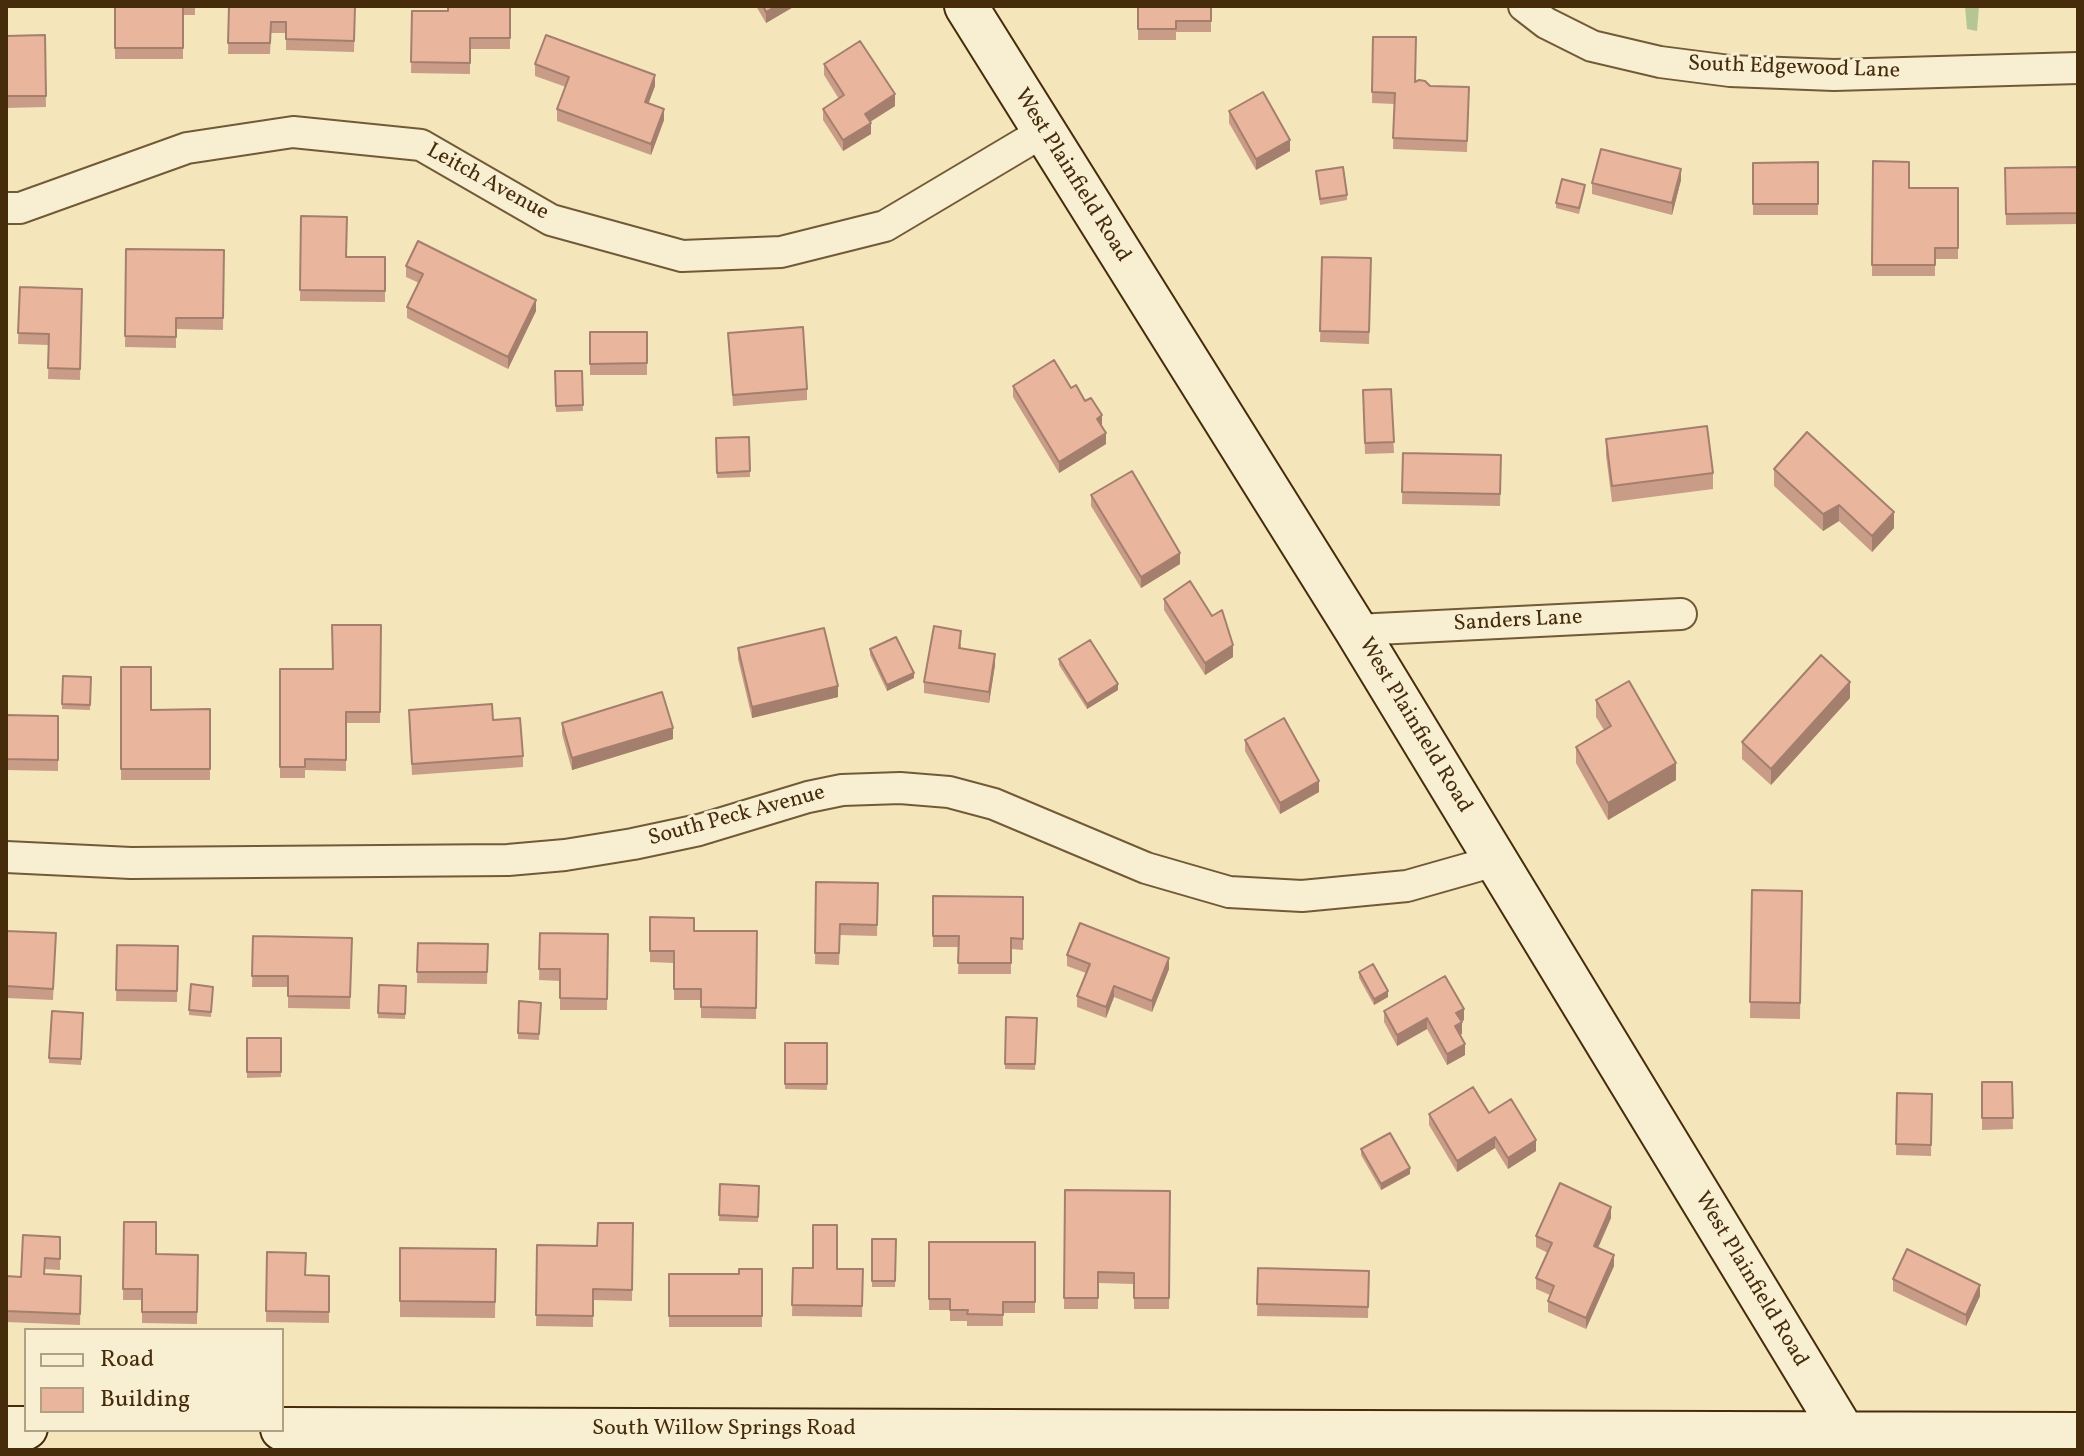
<!DOCTYPE html>
<style>
body{margin:0}
#map{position:relative;width:2084px;height:1456px;overflow:hidden;background:#f4e5ba;font-family:Vollkorn,serif}
canvas{display:block}
.frame{position:absolute;inset:0;border:8px solid #462c0b;pointer-events:none}
.legend{position:absolute;left:24px;top:1328px;width:260px;height:104px;box-sizing:border-box;background:#f8eed2;border:2px solid #b1a082;margin:0;padding:10px 14px;list-style:none;font-size:24px;color:#462c0b}
.legend li{display:flex;align-items:center;gap:16px;height:40px}
.legend b{width:40px;border:2px solid #b1a082}
</style>
<div id="map">
<canvas width="2084" height="1456"></canvas>
<div class="frame"></div>
<ul class="legend">
<li><b style="height:10px;background:#f8eed2"></b>Road</li>
<li><b style="height:22px;background:#eab59d"></b>Building</li>
</ul>
</div>
<script>
const ctx = document.querySelector('canvas').getContext('2d');
ctx.lineJoin = 'round';
function fill(path, color) {
  ctx.fillStyle = color;
  ctx.fill(path, 'evenodd');
}
function toPath(rows) {
  const path = new Path2D();
  for (const r of rows) {
    path.moveTo(r[0], r[1]);
    for (let i = 2; i < r.length; i += 2) path.lineTo(r[i], r[i + 1]);
  }
  return path;
}
function strokePath(path, color, width, dash) {
  ctx.strokeStyle = color;
  ctx.lineWidth = width;
  ctx.lineCap = dash ? 'butt' : 'round';
  ctx.setLineDash(dash || []);
  ctx.stroke(path);
}
function drawText(font, color, halo, rows, align = 'center') {
  ctx.font = font + ' Vollkorn,serif';
  ctx.lineWidth = 6;
  ctx.setLineDash([]);
  ctx.textBaseline = 'middle';
  ctx.strokeStyle = halo;
  ctx.fillStyle = color;
  for (const [text, x, y, turn = 0] of rows) {
    ctx.save();
    ctx.translate(x, y);
    ctx.rotate((+turn || 0) * Math.PI / 180);
    ctx.textAlign = isNaN(turn) ? turn : align;
    if (halo) ctx.strokeText(text, 0, 0);
    ctx.fillText(text, 0, 0);
    ctx.restore();
  }
}
const green = toPath([
 [1965,6,1979,6,1977,31,1967,29]
]);
const street = toPath([
 [1524,6,1546,23,1592,46,1660,62,1730,71,1834,75,2078,68],
 [6,208,20,208,187,148,293,132,421,145,551,220,682,256,781,252,885,226,1043,132],
 [1356,630,1681,614],
 [6,857,131,863,508,860,565,855,633,844,699,830,808,797,842,790,900,788,949,792,994,804,1146,868,1229,892,1302,896,1407,886,1495,861]
]);
const secondary = toPath([
 [966,6,1356,630,1854,1450],
 [6,1428,26,1428],
 [282,1429,2078,1434]
]);
const wall = toPath([
 [115,6,195,6,195,15,183,15,183,59,115,59],
 [229,6,355,6,354,52,286,50,286,33,271,33,270,54,228,54],
 [510,6,510,49,470,49,470,74,411,73,412,11,448,11],
 [756,6,795,6,766,23],
 [1138,6,1211,6,1211,32,1176,32,1176,40,1138,40],
 [45,35,46,107,6,108,6,36],
 [1373,37,1415,82,1430,86,1469,87,1467,152,1393,149,1394,104,1372,103],
 [535,64,655,86,648,103,664,120,651,155,557,121,557,109,566,87,535,76],
 [824,64,895,106,870,122,871,134,843,151,823,120,823,109,839,99,824,75],
 [1229,111,1290,151,1256,170,1229,123],
 [1873,161,1909,188,1958,188,1958,259,1935,259,1935,276,1872,276],
 [1818,162,1818,215,1753,215,1753,163],
 [2078,167,2078,224,2006,225,2005,168],
 [1316,171,1347,195,1347,200,1320,205],
 [1681,180,1672,215,1592,194,1592,183],
 [1585,190,1579,214,1556,208,1556,203],
 [301,216,346,257,385,257,385,302,300,301],
 [126,249,224,250,223,330,176,329,176,348,125,347],
 [1322,257,1371,258,1369,344,1320,342],
 [406,266,536,311,508,369,407,318,407,307,419,283,406,277],
 [20,287,82,289,80,380,48,379,49,345,18,344],
 [590,332,647,332,647,375,590,375],
 [728,333,807,389,807,400,733,406],
 [555,371,582,371,583,411,556,412],
 [1013,386,1071,388,1102,427,1106,444,1059,473,1013,397],
 [1391,389,1394,453,1365,454,1363,390],
 [749,437,750,477,717,478,716,438],
 [1606,439,1713,473,1713,489,1612,502,1606,455],
 [1403,453,1501,455,1500,506,1402,504],
 [1774,469,1894,528,1872,552,1839,521,1823,531,1774,486],
 [1091,495,1180,564,1141,588,1091,506],
 [1164,599,1233,657,1205,675,1164,610],
 [381,625,380,723,346,723,346,771,305,770,305,778,280,778,280,669,333,669],
 [961,643,961,648,995,665,989,703,924,693,924,682],
 [738,648,838,697,752,718,738,659],
 [870,649,914,678,887,691,870,655],
 [1059,659,1118,690,1087,709,1059,665],
 [121,667,151,710,210,709,210,780,121,780],
 [63,676,91,677,90,710,62,709],
 [1850,698,1771,785,1742,759,1742,742],
 [1596,700,1676,780,1608,820,1576,763,1576,747,1604,730,1596,717],
 [409,710,493,720,523,756,523,767,412,775],
 [6,715,58,716,58,771,6,770],
 [562,723,673,739,572,770,562,734],
 [1245,740,1319,792,1280,814,1245,751],
 [816,882,878,883,877,936,840,935,839,965,815,964],
 [1752,890,1802,891,1800,1019,1750,1018],
 [933,896,1023,897,1023,950,1011,949,1011,974,958,974,959,947,933,947],
 [650,917,694,931,757,931,756,1019,701,1018,701,1000,674,1000,674,963,650,962],
 [6,931,56,933,53,1000,6,998],
 [540,933,608,934,607,1010,560,1010,560,981,539,980],
 [253,936,352,938,350,1009,288,1008,288,987,252,987],
 [418,943,488,944,487,984,417,983],
 [117,945,178,946,177,1002,116,1001],
 [1067,955,1169,969,1152,1012,1114,997,1106,1018,1077,1007,1077,996,1086,973,1067,966],
 [1359,972,1388,997,1374,1005,1359,978],
 [379,985,406,986,405,1019,378,1018],
 [213,987,211,1017,189,1015,189,1010],
 [541,1003,539,1040,518,1039,518,1033],
 [1384,1011,1464,1020,1461,1022,1462,1034,1460,1035,1465,1055,1447,1065,1427,1029,1397,1046,1384,1022],
 [83,1013,81,1065,49,1063,49,1058],
 [1006,1017,1037,1018,1035,1070,1005,1069],
 [247,1038,281,1038,281,1077,247,1078],
 [785,1043,827,1043,827,1090,785,1089],
 [1982,1082,2012,1082,2013,1129,1982,1130],
 [1897,1093,1932,1094,1931,1156,1896,1155],
 [1489,1113,1536,1151,1508,1169,1495,1148,1457,1172,1429,1125,1429,1114],
 [1361,1149,1410,1174,1381,1190,1361,1155],
 [720,1184,759,1186,758,1222,719,1221],
 [1065,1190,1170,1191,1169,1309,1134,1309,1134,1284,1098,1283,1098,1309,1064,1309],
 [1611,1218,1598,1248,1614,1266,1586,1329,1548,1312,1548,1301,1550,1295,1536,1289,1536,1278,1548,1253,1536,1247,1536,1236],
 [124,1222,156,1254,198,1255,197,1324,142,1323,142,1300,123,1300],
 [633,1223,632,1301,593,1300,593,1327,536,1326,537,1245,597,1246],
 [60,1237,60,1270,45,1269,45,1274,81,1276,80,1325,6,1322,6,1276,21,1277],
 [872,1239,896,1239,895,1287,872,1287],
 [929,1242,1035,1242,1035,1313,1003,1313,1003,1326,967,1326,967,1321,950,1321,950,1310,929,1310],
 [400,1248,496,1249,495,1318,400,1317],
 [267,1252,306,1275,329,1276,329,1323,266,1322],
 [793,1268,863,1269,862,1317,792,1316],
 [1258,1268,1369,1271,1368,1318,1257,1316],
 [762,1269,762,1327,669,1327,669,1274,739,1274],
 [1893,1279,1980,1296,1966,1326,1893,1291]
]);
const shadedWall = toPath([
 [776,6,795,6,766,23,766,12],
 [655,75,655,86,645,113,645,102],
 [895,94,895,106,865,125,865,114],
 [664,109,664,120,651,155,651,144],
 [871,123,871,134,843,151,843,140],
 [1290,140,1290,151,1256,170,1256,159],
 [1681,169,1681,180,1672,215,1672,203],
 [536,300,536,311,508,369,508,357],
 [1102,415,1102,426,1097,419],
 [1106,433,1106,444,1059,473,1059,462],
 [1839,505,1839,521,1823,531,1823,514],
 [1894,512,1894,528,1872,552,1872,536],
 [1180,553,1180,564,1141,588,1141,577],
 [1233,645,1233,657,1205,675,1205,663],
 [995,654,995,665,989,703,989,692],
 [914,673,914,678,887,691,887,685],
 [1850,682,1850,698,1771,785,1771,769],
 [1118,684,1118,690,1087,709,1087,704],
 [838,686,838,697,752,718,752,707],
 [673,728,673,739,572,770,572,758],
 [1676,763,1676,780,1608,820,1608,803],
 [1319,781,1319,792,1280,814,1280,803],
 [1169,958,1169,969,1152,1012,1152,1001],
 [1114,986,1114,997,1106,1018,1106,1007],
 [1388,991,1388,997,1374,1005,1374,999],
 [1464,1009,1464,1020,1456,1024,1456,1013],
 [1427,1018,1427,1029,1397,1046,1397,1035],
 [1462,1022,1462,1034,1455,1037,1455,1026],
 [1465,1044,1465,1055,1447,1065,1447,1054],
 [1495,1137,1495,1148,1457,1172,1457,1161],
 [1536,1140,1536,1151,1508,1169,1508,1158],
 [1410,1168,1410,1174,1381,1190,1381,1184],
 [1611,1207,1611,1218,1594,1257,1594,1246],
 [1614,1255,1614,1266,1586,1329,1586,1318],
 [1980,1285,1980,1296,1966,1326,1966,1315]
]);
const building = toPath([
 [115,6,183,6,183,48,115,48,115,6],
 [229,6,355,6,354,41,286,39,286,22,271,22,270,43,228,43,229,6],
 [448,6,510,6,510,38,470,38,470,63,411,62,412,11,448,11,448,6],
 [763,6,776,6,766,12,763,6],
 [1138,6,1211,6,1211,21,1176,21,1176,29,1138,29,1138,6],
 [45,35,46,96,6,96,6,36,45,35],
 [546,35,655,75,645,102,664,109,651,144,557,109,569,77,535,64,546,35],
 [1373,37,1416,37,1415,82,1419,80,1425,81,1430,86,1469,87,1467,141,1393,138,1395,93,1372,92,1373,37],
 [860,41,895,94,865,114,871,123,843,140,823,109,844,95,824,64,860,41],
 [1263,92,1290,140,1256,159,1229,111,1263,92],
 [1601,149,1681,169,1672,203,1592,183,1601,149],
 [1873,161,1909,162,1909,188,1958,188,1958,248,1935,248,1935,265,1872,265,1873,161],
 [1818,162,1818,204,1753,204,1753,163,1818,162],
 [1343,167,1347,195,1320,199,1316,171,1343,167],
 [2078,167,2078,213,2006,214,2005,168,2078,167],
 [1562,179,1585,185,1579,208,1556,203,1562,179],
 [301,216,347,217,346,257,385,257,385,291,300,290,301,216],
 [418,241,536,300,508,357,407,307,423,274,406,266,418,241],
 [126,249,224,250,223,318,176,318,176,337,125,336,126,249],
 [1322,257,1371,258,1369,332,1320,331,1322,257],
 [20,287,82,289,80,369,48,368,49,334,18,333,20,287],
 [803,327,807,389,733,395,728,333,803,327],
 [590,332,647,332,647,363,590,364,590,332],
 [1054,360,1071,388,1076,385,1085,401,1091,398,1102,415,1097,419,1106,433,1059,462,1013,386,1054,360],
 [555,371,582,371,583,405,556,406,555,371],
 [1391,389,1394,442,1365,443,1363,390,1391,389],
 [1707,426,1713,473,1612,486,1606,439,1707,426],
 [1807,432,1894,512,1872,536,1839,505,1823,514,1774,469,1807,432],
 [749,437,750,471,717,473,716,438,749,437],
 [1403,453,1501,455,1500,494,1402,492,1403,453],
 [1132,471,1180,553,1141,577,1091,495,1132,471],
 [1190,581,1212,616,1222,610,1233,645,1205,663,1164,599,1190,581],
 [332,625,381,625,380,712,346,712,346,760,305,759,305,767,280,767,280,669,333,669,332,625],
 [934,626,961,631,959,648,995,654,989,692,924,682,934,626],
 [824,628,838,686,752,707,738,648,824,628],
 [896,637,914,673,887,685,870,649,896,637],
 [1090,640,1118,684,1087,704,1059,659,1090,640],
 [1821,655,1850,682,1771,769,1742,742,1821,655],
 [121,667,151,667,151,710,210,709,210,769,121,769,121,667],
 [63,676,91,677,90,705,62,704,63,676],
 [1629,681,1676,763,1608,803,1576,747,1611,726,1596,700,1629,681],
 [662,692,673,728,572,758,562,723,662,692],
 [492,704,493,720,520,718,523,756,412,764,409,710,492,704],
 [6,715,58,716,58,760,6,759,6,715],
 [1284,718,1319,781,1280,803,1245,740,1284,718],
 [816,882,878,883,877,925,840,924,839,953,815,953,816,882],
 [1752,890,1802,891,1800,1003,1750,1002,1752,890],
 [933,896,1023,897,1023,939,1011,938,1011,963,958,963,959,936,933,936,933,896],
 [650,917,694,918,694,931,757,931,756,1008,701,1007,701,989,674,989,674,951,650,951,650,917],
 [1080,923,1169,958,1152,1001,1114,986,1106,1007,1077,996,1090,964,1067,955,1080,923],
 [6,931,56,933,53,989,6,986,6,931],
 [540,933,608,934,607,999,560,998,560,969,539,969,540,933],
 [253,936,352,938,350,997,288,996,288,976,252,976,253,936],
 [418,943,488,944,487,972,417,972,418,943],
 [117,945,178,946,177,991,116,990,117,945],
 [1373,964,1388,991,1374,999,1359,972,1373,964],
 [1445,976,1464,1009,1456,1013,1462,1022,1455,1026,1465,1044,1447,1054,1427,1018,1397,1035,1384,1011,1445,976],
 [191,984,213,987,211,1012,189,1010,191,984],
 [379,985,406,986,405,1014,378,1013,379,985],
 [519,1001,541,1003,539,1034,518,1033,519,1001],
 [52,1011,83,1013,81,1059,49,1058,52,1011],
 [1006,1017,1037,1018,1035,1064,1005,1064,1006,1017],
 [247,1038,281,1038,281,1072,247,1072,247,1038],
 [785,1043,827,1043,827,1084,785,1084,785,1043],
 [1982,1082,2012,1082,2013,1118,1982,1118,1982,1082],
 [1473,1087,1489,1113,1511,1099,1536,1140,1508,1158,1495,1137,1457,1161,1429,1114,1473,1087],
 [1897,1093,1932,1094,1931,1145,1896,1144,1897,1093],
 [1390,1133,1410,1168,1381,1184,1361,1149,1390,1133],
 [1560,1183,1611,1207,1594,1246,1614,1255,1586,1318,1548,1301,1554,1286,1536,1278,1552,1243,1536,1236,1560,1183],
 [720,1184,759,1186,758,1217,719,1215,720,1184],
 [1065,1190,1170,1191,1169,1298,1134,1298,1134,1273,1098,1272,1098,1298,1064,1298,1065,1190],
 [124,1222,156,1222,156,1254,198,1255,197,1312,142,1312,142,1289,123,1289,124,1222],
 [598,1223,633,1223,632,1290,593,1289,593,1316,536,1315,537,1245,597,1246,598,1223],
 [813,1225,837,1225,837,1269,863,1269,862,1306,792,1305,793,1268,813,1268,813,1225],
 [23,1235,60,1237,60,1259,45,1258,44,1274,81,1276,80,1314,6,1311,6,1276,21,1277,23,1235],
 [872,1239,896,1239,895,1281,872,1281,872,1239],
 [929,1242,1035,1242,1035,1302,1003,1302,1003,1315,967,1314,968,1310,950,1310,950,1299,929,1299,929,1242],
 [400,1248,496,1249,495,1302,400,1301,400,1248],
 [1907,1249,1980,1285,1966,1315,1893,1279,1907,1249],
 [267,1252,306,1253,305,1275,329,1276,329,1312,266,1311,267,1252],
 [1258,1268,1369,1271,1368,1307,1257,1304,1258,1268],
 [739,1269,762,1269,762,1316,669,1316,669,1274,739,1274,739,1269]
]);
const streetNames = [
 ["South Edgewood Lane",1794,69,2],
 ["West Plainfield Road",1071,176,58],
 ["Leitch Avenue",487,183,29],
 ["Sanders Lane",1518,622,-3],
 ["West Plainfield Road",1414,726,59],
 ["South Peck Avenue",737,817,-15],
 ["West Plainfield Road",1750,1280,59],
 ["South Willow Springs Road",724,1430]
];
fill(green, '#b5c694');
strokePath(street, '#725a37', 34);
strokePath(secondary, '#462c0b', 46);
strokePath(street, '#f8eed2', 30);
strokePath(secondary, '#f8eed2', 42);
fill(wall, '#c99c87');
fill(shadedWall, '#a47f6e');
fill(building, '#eab59d');
strokePath(building, '#a47f6e', 2);
drawText('22px', '#462c0b', '#f8eed2', streetNames);
</script>
